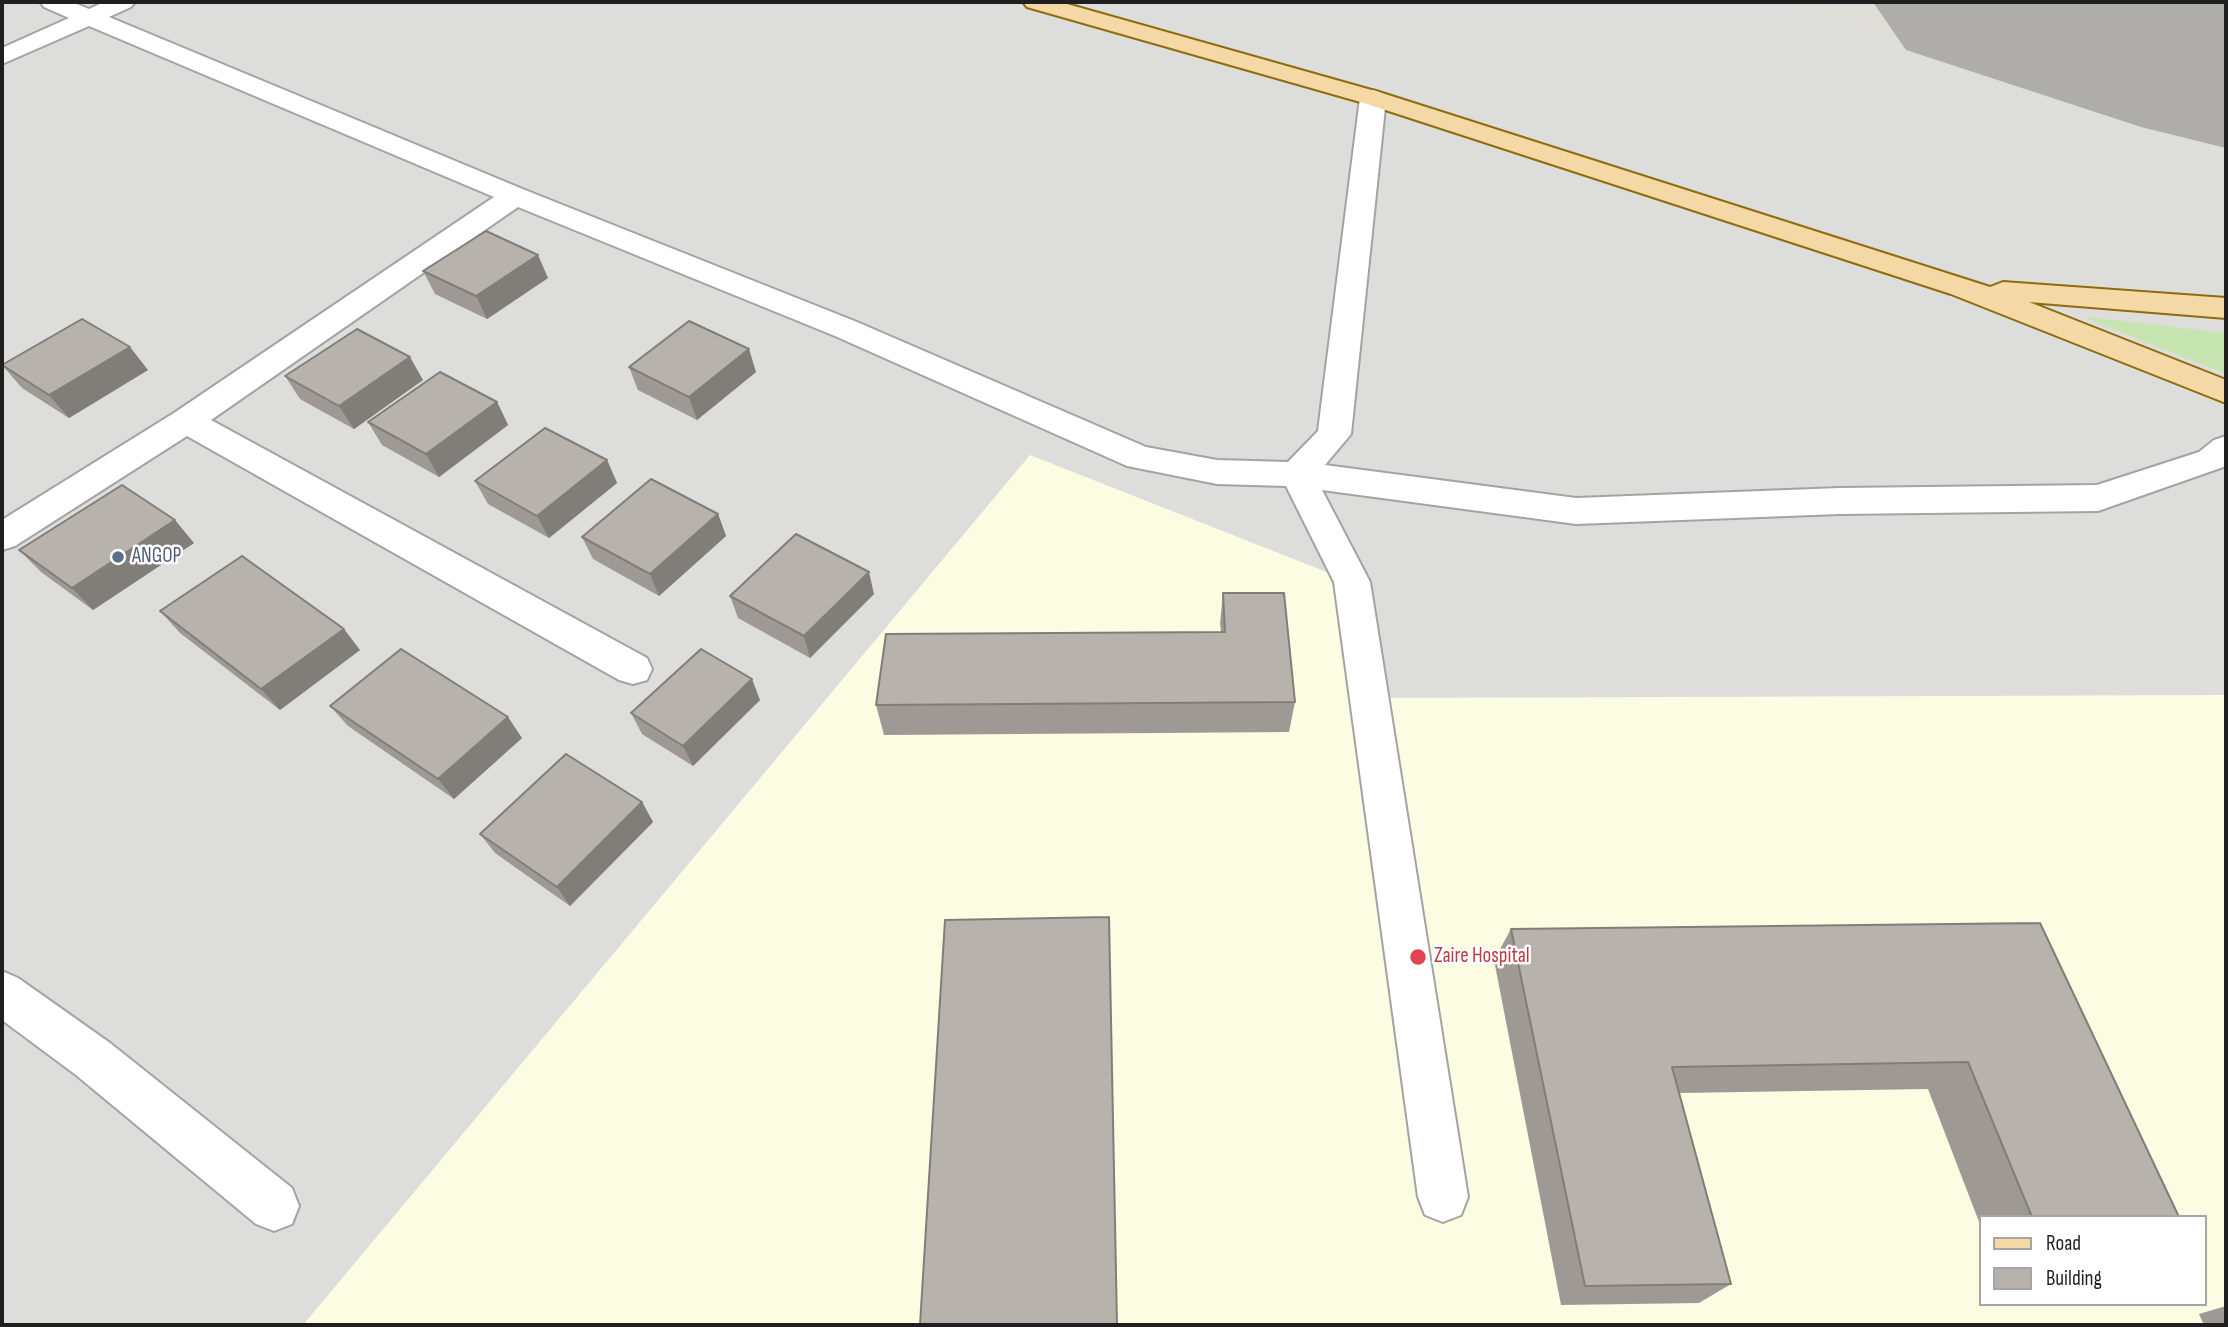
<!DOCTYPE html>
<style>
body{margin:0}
#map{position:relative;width:2228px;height:1327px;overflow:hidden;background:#efede7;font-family:"Sofia Sans Condensed",sans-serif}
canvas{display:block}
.frame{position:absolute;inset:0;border:4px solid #1f1f1f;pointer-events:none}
.legend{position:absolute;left:1979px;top:1215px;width:228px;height:91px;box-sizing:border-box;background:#fff;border:2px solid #a5a5a5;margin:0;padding:9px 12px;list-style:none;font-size:21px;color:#1f1f1f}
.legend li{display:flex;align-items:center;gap:14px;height:35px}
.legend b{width:35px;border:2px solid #a5a5a5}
</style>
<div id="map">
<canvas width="2228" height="1327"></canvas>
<div class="frame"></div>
<ul class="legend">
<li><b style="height:9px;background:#f4d8a6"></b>Road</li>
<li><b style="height:19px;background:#b8b2ac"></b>Building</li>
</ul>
</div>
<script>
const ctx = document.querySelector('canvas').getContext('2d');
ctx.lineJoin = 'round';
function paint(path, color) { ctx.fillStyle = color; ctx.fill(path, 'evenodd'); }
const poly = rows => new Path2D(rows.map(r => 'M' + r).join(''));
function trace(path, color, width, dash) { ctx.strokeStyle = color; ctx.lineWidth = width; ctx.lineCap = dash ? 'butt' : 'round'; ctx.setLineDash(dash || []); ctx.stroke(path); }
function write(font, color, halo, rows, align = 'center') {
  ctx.font = font + ' "Sofia Sans Condensed",sans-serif'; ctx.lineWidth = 5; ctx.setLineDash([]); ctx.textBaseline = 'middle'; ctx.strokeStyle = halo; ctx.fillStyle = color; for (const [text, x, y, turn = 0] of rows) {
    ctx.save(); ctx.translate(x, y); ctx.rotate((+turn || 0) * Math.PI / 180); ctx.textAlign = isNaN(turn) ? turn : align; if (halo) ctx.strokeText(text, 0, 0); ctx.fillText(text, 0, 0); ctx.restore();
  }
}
paint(poly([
 [2,2,2226,2,2226,1325,2,1325],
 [1981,1217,2205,1217,2205,1304,1981,1304]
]), '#dddddc');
paint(poly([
 [1030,455,1352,582,1369,698,2226,695,2226,1325,303,1325],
 [1981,1217,2205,1217,2205,1304,1981,1304]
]), '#fbfce2');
paint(poly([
 [1783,2,2226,2,2226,148]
]), '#deddd8');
paint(poly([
 [2089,317,2226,333,2226,374,2085,318]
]), '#c7e5b1');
paint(poly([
 [1873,2,2226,2,2226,148,2141,127,1906,50,1873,2]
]), '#aeadaa');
const minor = poly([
 [40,2,72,2,89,9,104,2,135,2,131,7,109,17,525,190,857,322,1146,447,1217,460,1288,462,1318,431,1360,98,1364,93,1373,90,1382,93,1386,98,1351,434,1325,465,1576,498,1840,488,2097,485,2199,452,2214,440,2226,436,2226,466,2098,511,1840,514,1576,524,1322,490,1370,582,1468,1197,1461,1215,1443,1222,1425,1215,1418,1197,1334,582,1286,486,1217,484,1127,466,835,336,518,207,211,420,647,658,652,669,647,680,633,684,619,680,187,436,15,546,2,550,2,520,174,413,494,197,89,26,2,64,2,48,69,18,44,7,40,2],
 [2,971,18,978,110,1043,292,1188,299,1206,292,1224,274,1231,256,1224,76,1075,2,1020,2,971]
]);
const major = poly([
 [1023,2,1060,2,1382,93,1990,287,2003,282,2226,298,2226,318,2029,302,2226,380,2226,403,1951,294,1364,103,1027,7,1023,2]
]);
trace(minor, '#a3a3a3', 4);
trace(major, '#8e6c0c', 4);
paint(minor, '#fff');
paint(major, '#f4d8a6');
paint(poly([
 [423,271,548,278,487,319,435,294],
 [2,365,148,370,69,418,22,388],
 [629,367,756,372,697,420,638,390],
 [285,376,423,380,354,429,300,399],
 [497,402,508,425,439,477,382,445,368,422],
 [607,460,617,483,549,538,488,504,475,481],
 [718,514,726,536,659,596,593,559,582,537],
 [194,543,93,610,41,572,19,550],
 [1223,593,1295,702,1289,732,884,735,876,705,1221,632,1220,624],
 [874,594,810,658,738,618,730,596],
 [160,611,360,650,280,710,180,633],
 [760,700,693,766,642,734,631,713],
 [330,706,522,738,454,799,348,726],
 [642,802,653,822,570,906,495,853,480,834],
 [2040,923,2179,1217,1981,1217,1981,1227,1928,1089,1679,1093,1731,1284,1699,1303,1561,1305,1494,960,1511,929],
 [2226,1306,2226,1325,2204,1325,2199,1314]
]), '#9e9994');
paint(poly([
 [538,255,548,278,487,319,476,296],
 [130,347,148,370,69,418,49,395],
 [749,349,756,372,697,420,689,397],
 [410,357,423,380,354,429,339,406],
 [497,402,508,425,439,477,426,454],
 [607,460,617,483,549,538,537,516],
 [718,514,726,536,659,596,650,574],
 [175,520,194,543,93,610,72,588],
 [869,572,874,594,810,658,804,636],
 [344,629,360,650,280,710,261,689],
 [752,679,760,700,693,766,683,746],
 [508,717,522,738,454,799,438,779],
 [642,802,653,822,570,906,557,887]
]), '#817d78');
const building = poly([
 [486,231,538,255,476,296,423,271,486,231],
 [82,319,130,347,49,395,2,365,82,319],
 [689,321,749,349,689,397,629,367,689,321],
 [357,329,410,357,339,406,285,376,357,329],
 [440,372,497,402,426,454,368,422,440,372],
 [545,428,607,460,537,516,475,481,545,428],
 [651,479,718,514,650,574,582,537,651,479],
 [122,485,175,520,72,588,19,550,122,485],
 [796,534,869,572,804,636,730,596,796,534],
 [242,556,344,629,261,689,160,611,242,556],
 [1223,593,1284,593,1295,702,876,705,886,634,1225,632,1223,593],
 [401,649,508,717,438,779,330,706,401,649],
 [701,649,752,679,683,746,631,713,701,649],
 [566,754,642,802,557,887,480,834,566,754],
 [1109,917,1117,1325,920,1325,945,920,1109,917],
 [2040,923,2179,1217,2032,1217,1968,1062,1672,1067,1731,1284,1585,1286,1511,929,2040,923]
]);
paint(building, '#b8b2ac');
trace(building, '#817d78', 2);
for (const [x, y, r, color] of [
 [118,557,7,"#5c6f8a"],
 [1418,957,9,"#e0444e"]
]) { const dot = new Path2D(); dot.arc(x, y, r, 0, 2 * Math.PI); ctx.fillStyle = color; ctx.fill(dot); trace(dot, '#fff', 2.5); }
write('21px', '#4e5e75', '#fff', [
 ["ANGOP",132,557]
], 'left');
write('21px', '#be3a42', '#fff', [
 ["Zaire Hospital",1434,957]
], 'left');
</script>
